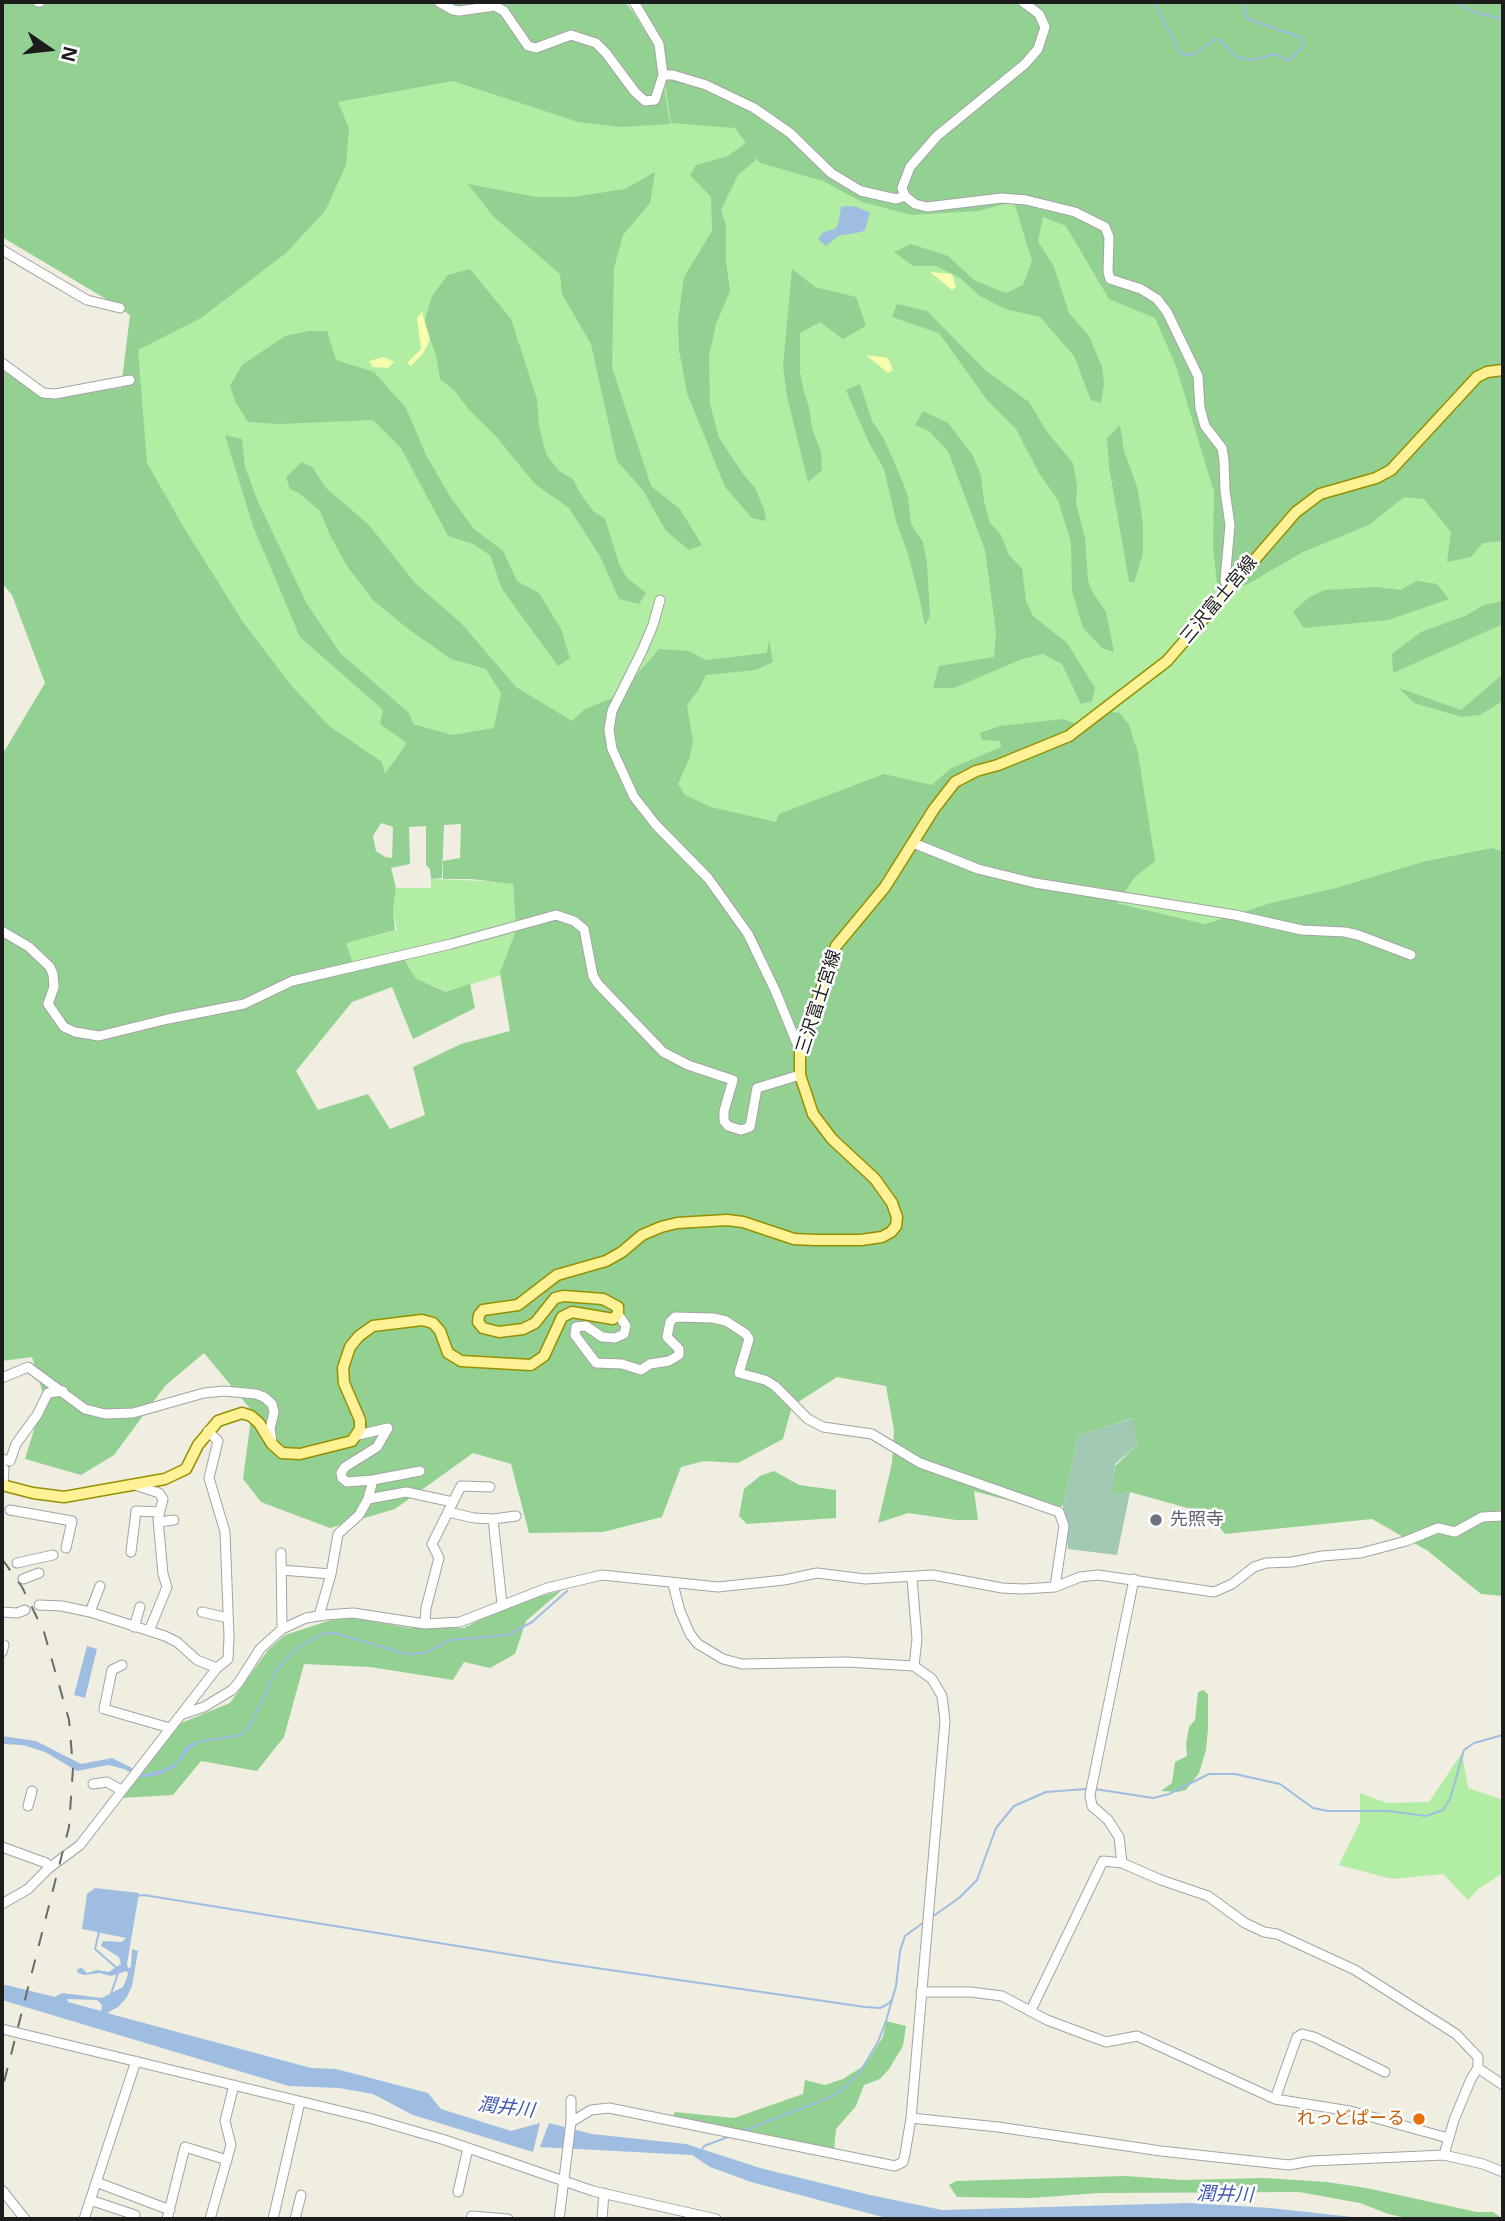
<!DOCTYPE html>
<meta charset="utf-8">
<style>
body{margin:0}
#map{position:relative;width:1505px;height:2221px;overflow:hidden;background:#efeee1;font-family:"Noto Sans",sans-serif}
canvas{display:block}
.frame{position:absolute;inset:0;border:4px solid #1c1c1c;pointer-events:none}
.north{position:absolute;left:14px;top:14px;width:70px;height:70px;-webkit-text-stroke:5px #fff;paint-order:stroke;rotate:104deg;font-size:19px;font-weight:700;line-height:28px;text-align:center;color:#1c1c1c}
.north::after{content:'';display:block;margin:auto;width:24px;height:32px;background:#1c1c1c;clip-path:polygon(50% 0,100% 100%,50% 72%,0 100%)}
</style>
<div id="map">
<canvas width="1505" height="2221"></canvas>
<div class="frame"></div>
<div class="north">N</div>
</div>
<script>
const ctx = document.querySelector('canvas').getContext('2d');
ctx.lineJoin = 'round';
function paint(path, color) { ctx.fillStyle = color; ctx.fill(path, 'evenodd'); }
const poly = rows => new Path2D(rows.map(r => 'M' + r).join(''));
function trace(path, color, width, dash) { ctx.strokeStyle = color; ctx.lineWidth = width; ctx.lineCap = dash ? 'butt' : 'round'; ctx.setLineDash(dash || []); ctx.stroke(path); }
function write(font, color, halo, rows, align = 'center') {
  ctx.font = font + ' "Noto Sans","Noto Sans JP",sans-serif'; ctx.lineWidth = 5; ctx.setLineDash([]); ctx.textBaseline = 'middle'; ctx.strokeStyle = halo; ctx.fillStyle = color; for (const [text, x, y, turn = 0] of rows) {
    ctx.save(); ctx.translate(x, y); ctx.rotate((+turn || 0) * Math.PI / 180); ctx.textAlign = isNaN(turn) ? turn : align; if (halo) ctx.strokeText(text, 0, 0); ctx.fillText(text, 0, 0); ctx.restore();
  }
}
paint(poly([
 [649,4,1503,449,1503,894,1267,904,1205,924,1117,903,649,890,467,813,351,770,153,525,133,343,334,101],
 [431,879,513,882,516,930,501,975,447,992,415,978,354,967,346,942,397,930,393,911,396,888,431,888],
 [1462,1753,1468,1788,1503,1800,1503,1873,1478,1889,1468,1900,1443,1874,1392,1879,1339,1865,1360,1822,1360,1793,1387,1803,1429,1802]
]), '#b1eda2');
paint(poly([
 [2,2,626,2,658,51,670,124,621,127,578,122,453,81,338,102,349,128,346,165,325,211,286,253,201,318,138,350,147,463,184,528,243,622,290,684,329,726,382,762,385,774,407,743,380,724,383,710,300,637,253,526,225,435,242,439,245,467,258,502,307,604,340,653,409,713,413,724,452,735,494,728,501,693,486,669,451,659,407,628,373,600,347,566,330,535,320,511,299,493,290,489,286,477,302,462,312,467,326,488,369,525,415,583,461,623,516,687,572,721,585,709,618,696,659,649,689,651,706,660,767,653,769,640,773,662,756,670,706,675,699,689,687,705,693,742,689,759,678,784,685,795,711,807,776,822,779,814,884,774,932,785,950,769,1001,747,1000,741,982,740,980,733,1000,726,1063,719,1079,725,1104,711,1120,713,1129,725,1138,753,1155,861,1135,877,1117,903,1205,924,1267,904,1336,888,1422,862,1492,848,1503,852,1503,1596,1481,1594,1428,1551,1372,1519,1225,1534,1209,1514,1130,1492,1111,1495,1115,1466,1137,1445,1132,1418,1078,1436,1063,1506,1029,1506,974,1491,978,1520,956,1520,908,1513,878,1523,892,1463,894,1430,886,1386,837,1377,792,1406,783,1439,738,1463,704,1461,681,1467,662,1517,603,1532,529,1533,511,1464,473,1453,395,1509,330,1528,261,1502,243,1479,252,1411,204,1353,165,1386,114,1455,81,1475,25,1459,44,1397,32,1357,2,1361,2,755,45,683,12,595,2,583,2,369,58,393,121,388,130,315,106,299,2,237],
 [381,823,393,827,392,858,385,857,376,851,373,836],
 [461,824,460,858,443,861,443,879,471,879,513,884,516,930,500,973,510,1031,461,1044,413,1067,425,1115,390,1129,368,1094,318,1110,296,1071,352,1002,392,987,413,1039,475,1008,470,984,446,992,415,978,404,959,354,966,346,943,395,930,393,911,396,888,391,868,410,864,409,827,426,826,426,865,430,869,431,879,442,878,444,825],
 [638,2,1503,2,1503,541,1483,543,1471,557,1447,562,1451,532,1424,499,1404,497,1369,525,1303,552,1248,584,1218,593,1213,546,1214,492,1176,366,1155,318,1109,299,1066,226,1043,217,1038,241,1054,267,1069,313,1089,336,1102,367,1104,383,1101,403,1091,400,1074,356,1040,317,1005,309,980,296,960,278,936,266,913,266,894,252,911,244,948,256,974,280,1006,293,1023,285,1032,261,1015,205,1009,203,978,211,912,215,862,202,823,181,760,163,753,154,756,160,738,175,721,210,726,225,726,261,730,291,716,324,709,356,710,404,719,438,743,474,755,488,764,509,766,521,752,518,725,487,687,393,679,350,678,320,684,277,712,231,711,197,690,175,696,165,728,156,746,143,735,128,671,123,660,49],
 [655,172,650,203,623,235,614,268,612,367,651,486,680,509,702,545,689,550,666,531,642,489,617,461,591,344,562,294,560,274,493,216,468,184,536,197,573,197,625,189],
 [470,269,511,319,537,399,539,426,546,454,559,471,573,479,580,493,593,511,605,519,619,564,627,578,646,593,639,604,619,599,600,556,569,508,535,484,495,435,470,411,454,390,440,379,436,355,424,323,432,296,448,275],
 [792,269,815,287,856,297,866,326,843,339,820,322,800,333,800,372,804,393,809,407,812,428,821,452,822,470,808,482,787,396,783,366],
 [897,304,927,311,985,370,1029,402,1047,432,1073,463,1077,486,1076,504,1085,538,1088,581,1093,593,1106,612,1114,652,1102,648,1083,628,1072,591,1071,542,1058,500,1039,473,1016,429,987,400,939,333,892,317],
 [309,331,327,331,336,360,374,372,406,408,426,455,451,498,474,529,503,551,517,581,539,593,561,629,570,658,558,666,502,589,490,555,473,544,448,536,401,448,373,420,279,424,248,422,236,403,230,386,242,365,285,336],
 [860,384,872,421,883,437,902,480,908,497,911,524,923,542,927,563,930,616,925,626,919,596,908,554,896,521,884,469,869,443,846,390],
 [923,411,948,423,972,454,981,475,984,501,990,523,1001,535,1009,555,1022,568,1026,601,1033,616,1067,643,1095,688,1092,701,1081,704,1062,664,1043,654,1022,659,954,688,933,688,939,666,994,657,996,632,985,550,948,451,929,431,915,425],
 [1120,425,1124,451,1138,490,1143,525,1143,553,1134,583,1129,581,1109,467,1107,438],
 [1417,581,1437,584,1449,599,1388,620,1304,628,1293,612,1308,598,1324,590,1376,587,1400,590],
 [1503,601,1503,624,1393,673,1392,654,1421,632,1465,616,1484,605],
 [1503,674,1503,701,1480,715,1462,717,1414,703,1399,688,1461,710],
 [774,1471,799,1485,836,1490,836,1518,747,1524,739,1516,744,1489,760,1476],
 [562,1590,526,1621,515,1654,490,1668,464,1662,453,1680,370,1667,304,1664,284,1737,257,1771,201,1761,173,1795,121,1798,181,1723,230,1703,268,1650,285,1635,343,1616,410,1628,464,1628,506,1606],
 [1203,1690,1208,1694,1208,1729,1206,1750,1199,1773,1186,1790,1177,1792,1161,1791,1172,1783,1175,1762,1187,1756,1186,1744,1189,1727,1195,1720,1198,1692],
 [886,2021,906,2026,903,2046,889,2069,880,2079,864,2085,856,2106,836,2129,834,2150,672,2118,675,2112,734,2118,803,2094,805,2080,825,2085,843,2079,865,2065,883,2037],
 [1125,2176,1182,2180,1265,2178,1327,2182,1366,2188,1477,2212,1493,2212,1503,2219,1411,2219,1388,2214,1360,2203,1299,2192,1099,2193,1031,2198,957,2197,949,2185,956,2181]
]), '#93d193');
paint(poly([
 [930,272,952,274,956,287,952,290],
 [422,312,430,339,424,352,411,366,407,363,421,349,417,318],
 [866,355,888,358,893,370,888,373],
 [384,357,394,362,388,368,373,367,369,361]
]), '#f7ffaf');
paint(poly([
 [1133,1418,1137,1445,1115,1464,1112,1494,1130,1492,1117,1555,1068,1549,1063,1506,1078,1436]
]), '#a1c9b3');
paint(poly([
 [847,206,857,207,870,213,865,230,861,232,838,236,826,246,818,239,824,232,835,229,838,225,841,207],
 [87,1646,97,1649,85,1698,74,1695],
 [2,1736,36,1741,81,1764,112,1758,144,1774,164,1769,177,1762,186,1747,193,1742,199,1742,191,1748,174,1768,158,1775,142,1778,124,1769,108,1765,77,1771,45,1752,23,1745,2,1744],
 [95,1888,139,1893,127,1964,128,1968,131,1967,132,1949,138,1951,132,1986,127,1997,118,2007,107,2013,311,2068,336,2069,428,2093,441,2109,511,2131,540,2123,533,2152,413,2115,373,2094,339,2088,289,2086,2,2000,2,1984,55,1997,62,1993,102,1998,123,1987,128,1975,127,1971,111,1976,100,1973,84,1975,78,1973,77,1969,82,1968,87,1973,97,1970,109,1972,121,1964,119,1957,101,1946,103,1941,122,1942,126,1938,82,1929,87,1894],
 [67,1999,97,2000,102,2005,101,2011,68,2002],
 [549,2123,592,2134,686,2144,760,2168,870,2195,942,2210,1188,2203,1270,2208,1371,2219,890,2219,751,2182,710,2167,692,2155,540,2147]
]), '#9ebde0');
trace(poly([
 [1154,2,1180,53,1192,56,1215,39,1221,41,1237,57,1252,60,1276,54,1288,61,1304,46,1300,37,1248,19,1244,14,1246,2],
 [1455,2,1473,12,1503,19],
 [199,1742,241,1735,251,1724,276,1671,287,1658,298,1648,322,1634,335,1633,406,1654,426,1653,450,1640,508,1635,532,1622,567,1591],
 [1095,1789,1153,1798,1169,1794,1209,1774,1235,1774,1280,1784,1313,1808,1328,1811,1388,1811,1426,1816,1443,1810,1450,1799,1464,1750,1474,1743,1503,1735],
 [137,1896,144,1895,562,1963,865,2007,880,2008,888,2004,892,1999],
 [932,1917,959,1898,977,1880,996,1828,1014,1806,1046,1792,1086,1789],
 [99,1932,95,1949,119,1970,111,1994],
 [743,2131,828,2098,839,2092,858,2075,878,2042,886,2021,896,1986,900,1951,905,1936,924,1922],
 [702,2149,704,2146,728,2137]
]), '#9ebde0', 2);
const minor = poly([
 [38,2,40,2],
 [439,2,453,10,459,11,495,6,504,11,528,46,536,48,571,35,596,43,606,53,635,92,645,101,655,100,663,75,659,44,634,2],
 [1023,2,1039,14,1045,27,1038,49,1025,64,937,136,910,167,902,188,905,196,915,204,927,207,1002,198,1026,200,1075,212,1105,227,1109,237,1108,272,1110,279,1141,289,1157,299,1167,312,1198,376,1200,408,1205,426,1222,448,1224,460,1225,491,1230,525,1225,580,1228,590],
 [663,75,673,75,706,85,754,108,790,133,831,173,861,191,896,199,905,196],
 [2,250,87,300,120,308],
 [2,363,43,393,55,394,130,380],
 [660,600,653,625,642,651,612,711,609,730,612,749,634,797,656,825,708,878,748,934,775,990,800,1051],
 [913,843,978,869,1035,883,1235,915,1302,930,1345,932,1358,935,1411,955],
 [2,931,29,947,50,967,53,974,54,987,48,1004,64,1027,75,1032,99,1036,168,1019,244,1004,292,981,451,944,556,915,574,921,584,929,593,976,598,984,663,1052,688,1065,733,1080,724,1111,724,1121,728,1126,741,1130,750,1127,757,1088,800,1075],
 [618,1314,626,1326,624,1334,615,1338,602,1337,586,1326,576,1327,575,1335,596,1363,622,1364,641,1370,650,1364,669,1361,679,1355,679,1349,667,1337,670,1322,675,1317,713,1318,726,1321,746,1334,749,1339,739,1373,765,1380,775,1386,808,1419,823,1427,872,1434,920,1463,1059,1512,1064,1526,1055,1587],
 [2,1378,28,1367,85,1409,105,1414,133,1413,204,1393,224,1391,256,1394,264,1397,272,1404,274,1412,270,1429,272,1442],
 [208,1431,218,1441,209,1478,225,1532,229,1637,228,1659,217,1668],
 [358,1435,388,1428,377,1447,345,1467,341,1473,342,1478,347,1482,373,1480,420,1471],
 [2,1459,10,1461,16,1444,37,1415,48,1393,63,1391],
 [2,1468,4,1469,3,1485],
 [135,1485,159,1493,163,1499,158,1519,163,1574,167,1587,149,1631],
 [368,1499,406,1492,453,1502],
 [10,1510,72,1521,66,1548],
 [448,1512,474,1518,493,1519,516,1516],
 [493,1519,502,1604],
 [158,1522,174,1520],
 [131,1552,136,1511,159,1512],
 [281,1553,282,1629],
 [17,1563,53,1555],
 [281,1570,331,1574],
 [912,1578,917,1639,914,1666],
 [23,1579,39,1573],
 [2,1612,17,1613,25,1610],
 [90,1612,100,1586],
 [202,1612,228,1618],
 [319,1616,331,1574,338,1534,359,1515,368,1499,373,1480],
 [425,1624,426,1608,439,1558,432,1544,461,1486,490,1487],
 [134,1627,140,1607],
 [2,1645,4,1645,2,1652],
 [122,1665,112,1670,104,1709,170,1728],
 [183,1714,204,1707,232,1690,239,1682,260,1649,282,1629,306,1618,325,1615,353,1613,425,1624,460,1622,547,1588,602,1575,718,1587,784,1580,817,1573,865,1579,933,1575,1002,1588,1023,1589,1055,1587,1080,1577,1098,1575,1214,1592,1232,1584,1254,1567,1266,1563,1292,1562,1322,1556,1361,1553,1406,1541,1438,1528,1455,1532,1482,1517,1503,1516],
 [93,1784,107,1782,121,1790],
 [28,1806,32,1791],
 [2,1847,46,1863,49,1868],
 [1122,1863,1119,1837,1108,1820,1092,1806,1090,1795,1134,1579],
 [2,1904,28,1889,49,1868,80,1845,217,1668,197,1660,177,1642,165,1636,90,1612,62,1606,39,1605],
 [921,1992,971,1992,1002,1996,1047,2020,1106,2042,1137,2036,1275,2099,1350,2111,1448,2138],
 [1031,2010,1103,1861,1122,1863,1161,1880,1208,1896,1245,1923,1264,1932,1277,1934,1355,1970,1456,2034,1478,2057,1478,2068,1503,2085],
 [2,2029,369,2118,445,2140,593,2191,716,2219],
 [1275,2099,1297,2037,1302,2034,1314,2037,1385,2072],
 [911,2118,998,2127,1161,2151,1289,2165,1311,2161,1444,2155,1483,2164,1503,2172],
 [571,2122,591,2110,609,2108,895,2166,903,2162,905,2154,911,2118,945,1721,942,1696,932,1679,914,1666,846,1662,742,1664,723,1659,698,1644,690,1634,680,1611,673,1584],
 [1444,2155,1454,2120,1471,2079,1478,2068],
 [96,2182,170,2210],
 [2,2190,25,2219],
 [458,2192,468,2148],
 [90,2200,135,2215],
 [84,2219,136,2061],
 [167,2219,185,2147,227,2160],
 [210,2219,231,2145,225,2121,234,2085],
 [273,2219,300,2102],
 [295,2219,301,2195],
 [471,2219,472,2216,508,2219],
 [559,2219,571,2122,571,2100],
 [602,2219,604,2193]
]);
const major = poly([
 [2,1485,33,1493,64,1497,165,1479,186,1469,198,1445,218,1421,242,1413,251,1416,259,1423,272,1444,282,1453,300,1454,352,1441,360,1429,360,1420,344,1383,343,1368,350,1347,359,1336,373,1326,422,1320,433,1323,440,1331,448,1353,461,1361,531,1365,544,1356,562,1317,572,1312,613,1319,618,1314,618,1307,603,1299,564,1296,555,1298,535,1323,523,1329,499,1332,483,1328,478,1322,479,1315,483,1310,518,1305,557,1275,606,1261,622,1252,642,1235,661,1227,677,1223,727,1220,743,1222,794,1239,815,1240,861,1240,882,1237,891,1232,896,1226,897,1217,892,1203,875,1179,832,1139,813,1114,800,1075,800,1051,836,946,885,887,934,809,955,782,976,771,998,765,1069,736,1167,661,1296,512,1320,494,1376,478,1391,470,1477,377,1487,372,1503,370]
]);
trace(minor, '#a3a3a3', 11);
trace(major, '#959000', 13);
trace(minor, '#fff', 9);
trace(major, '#fff196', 10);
trace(poly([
 [2,1559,22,1587,44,1632,69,1720,73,1768,69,1827,2,2090]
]), '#6a6a6a', 2, [14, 14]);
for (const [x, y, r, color] of [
 [1156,1520,7,"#6b7280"],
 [1419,2119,7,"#e8710a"]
]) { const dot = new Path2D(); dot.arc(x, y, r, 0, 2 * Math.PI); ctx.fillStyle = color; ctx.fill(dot); trace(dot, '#fff', 2.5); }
write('18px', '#1c1c1c', '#fff', [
 ["三沢富士宮線",1219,600,-50],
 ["三沢富士宮線",819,1002,-72]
]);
write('18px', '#5b616d', '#fff', [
 ["先照寺",1170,1520]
], 'left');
write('18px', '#c56008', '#fff', [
 ["れっどぱーる",1405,2119]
], 'right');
write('italic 19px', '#4259b3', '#fff', [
 ["潤井川",506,2108,7],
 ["潤井川",1225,2195,2]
]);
</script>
